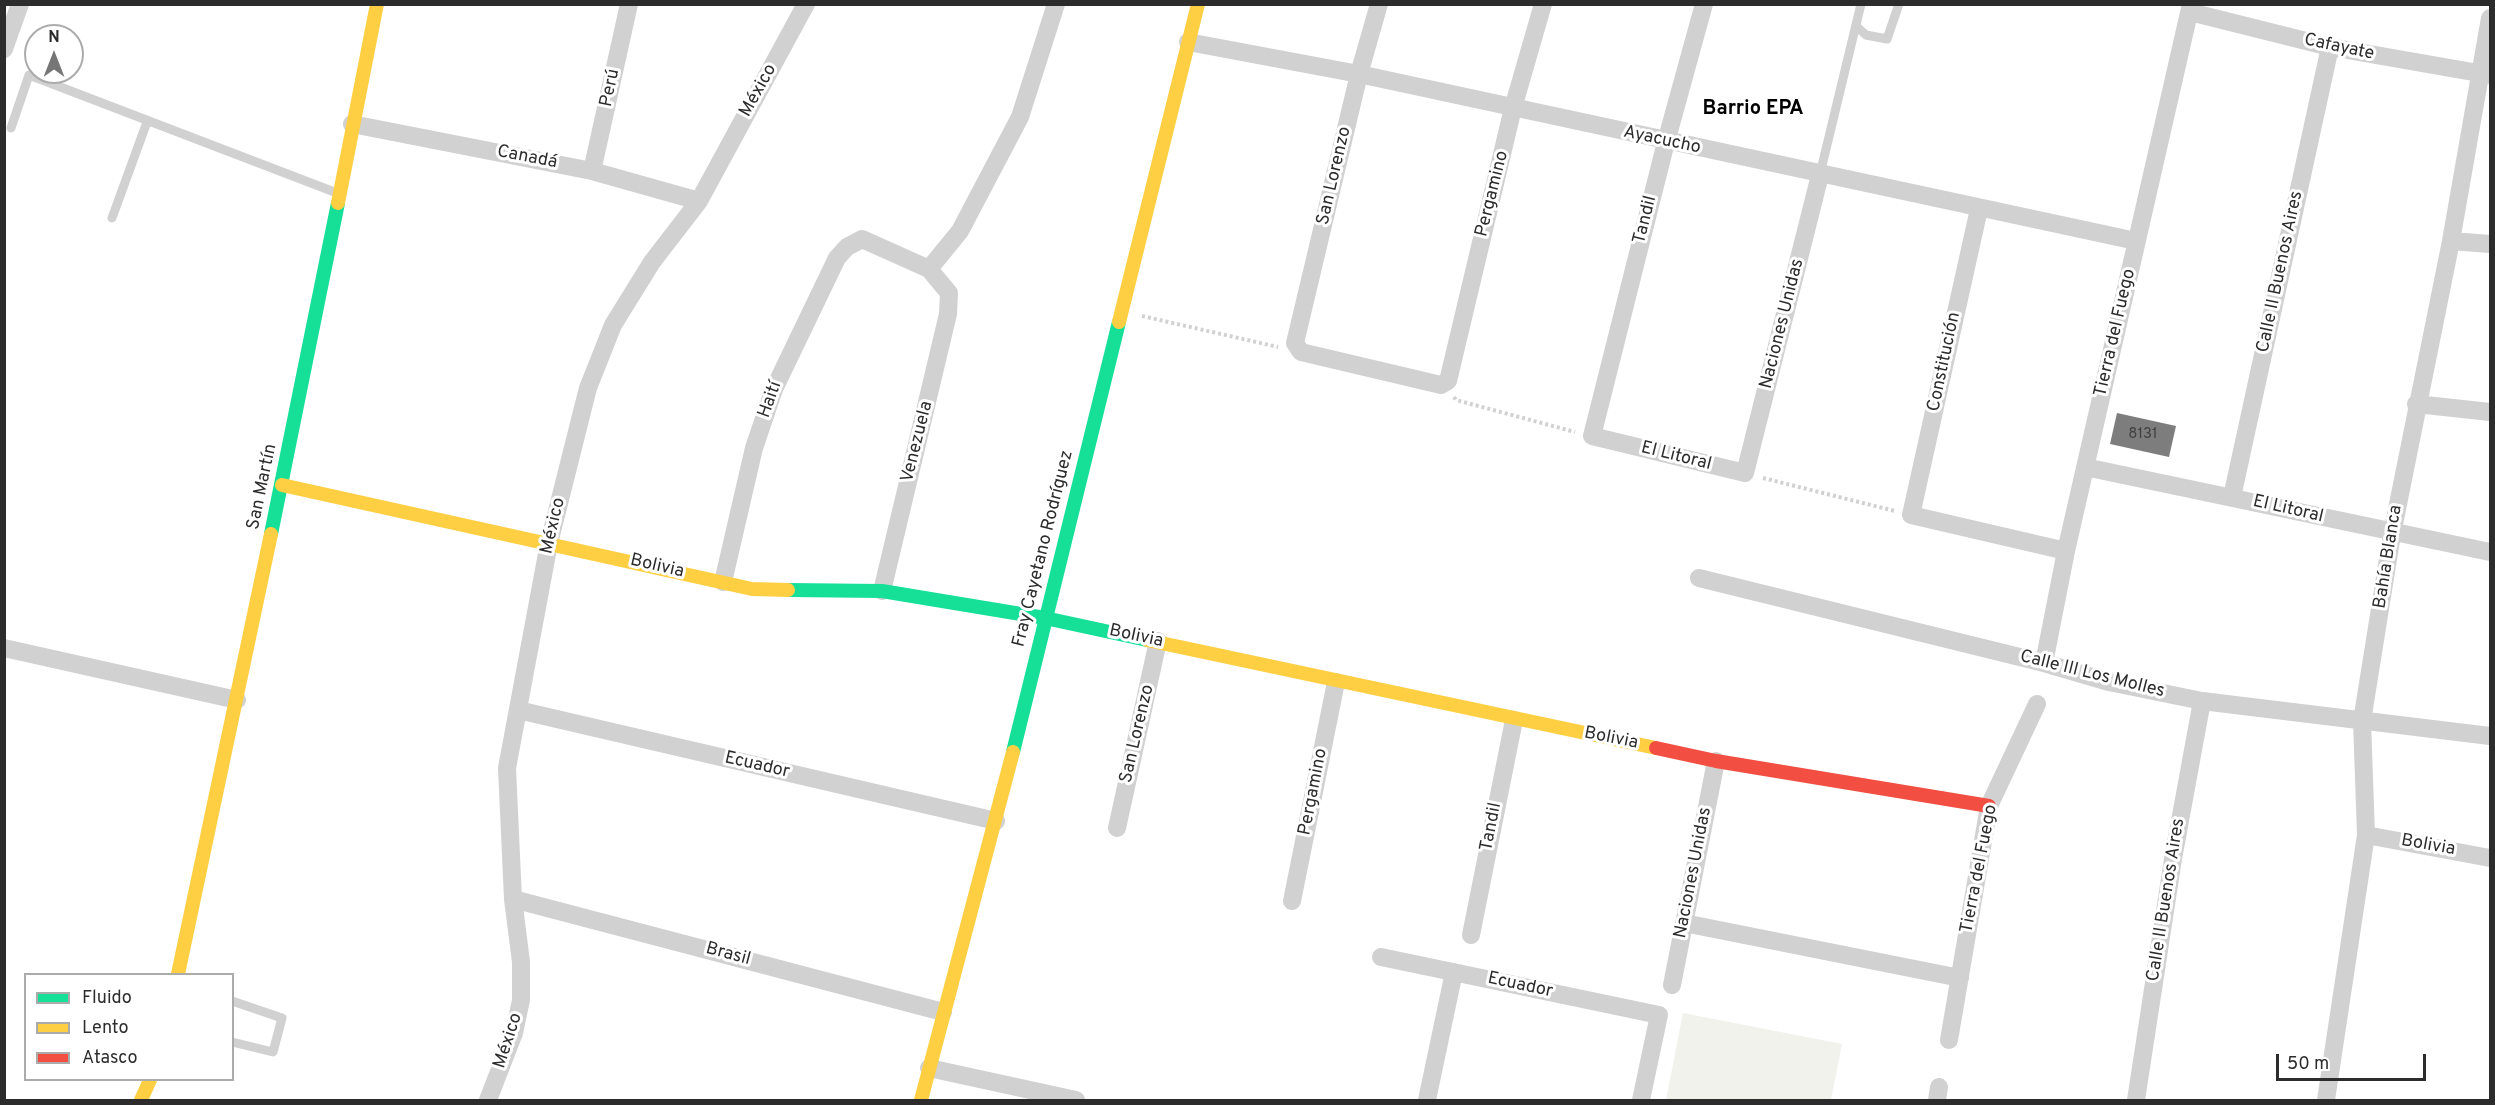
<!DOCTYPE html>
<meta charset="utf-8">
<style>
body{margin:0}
#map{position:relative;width:2495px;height:1105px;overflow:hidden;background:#fff;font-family:Overpass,sans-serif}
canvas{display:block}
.frame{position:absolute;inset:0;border:6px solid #2c2c2c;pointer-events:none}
.legend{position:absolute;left:24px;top:973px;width:210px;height:108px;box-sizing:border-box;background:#fff;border:2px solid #ababab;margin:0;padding:8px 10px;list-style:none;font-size:18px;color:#2c2c2c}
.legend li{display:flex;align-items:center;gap:12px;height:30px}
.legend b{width:30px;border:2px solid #ababab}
.north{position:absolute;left:24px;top:24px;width:60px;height:60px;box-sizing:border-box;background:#fff;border:2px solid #ababab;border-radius:50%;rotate:0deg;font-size:16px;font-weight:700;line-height:24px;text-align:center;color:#2c2c2c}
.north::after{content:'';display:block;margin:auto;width:21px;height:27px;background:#767676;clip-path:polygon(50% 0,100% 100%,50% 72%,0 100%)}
.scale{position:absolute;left:2276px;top:1054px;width:150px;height:27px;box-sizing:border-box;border:3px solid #2c2c2c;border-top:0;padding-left:8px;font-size:18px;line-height:21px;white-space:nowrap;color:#2c2c2c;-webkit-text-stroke:4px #fff;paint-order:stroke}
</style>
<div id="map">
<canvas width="2495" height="1105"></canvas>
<div class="frame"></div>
<ul class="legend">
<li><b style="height:8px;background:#16e098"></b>Fluido</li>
<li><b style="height:8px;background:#ffcf43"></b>Lento</li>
<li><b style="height:8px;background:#f24e42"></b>Atasco</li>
</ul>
<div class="north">N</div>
<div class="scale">50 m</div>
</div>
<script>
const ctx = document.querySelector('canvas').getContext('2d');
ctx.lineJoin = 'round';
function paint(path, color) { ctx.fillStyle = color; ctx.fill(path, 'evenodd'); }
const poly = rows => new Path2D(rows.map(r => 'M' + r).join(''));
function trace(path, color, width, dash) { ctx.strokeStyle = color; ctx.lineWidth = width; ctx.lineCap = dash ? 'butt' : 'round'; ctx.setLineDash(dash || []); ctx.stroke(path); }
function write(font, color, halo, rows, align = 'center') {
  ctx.font = font + ' Overpass,sans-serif'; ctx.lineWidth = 6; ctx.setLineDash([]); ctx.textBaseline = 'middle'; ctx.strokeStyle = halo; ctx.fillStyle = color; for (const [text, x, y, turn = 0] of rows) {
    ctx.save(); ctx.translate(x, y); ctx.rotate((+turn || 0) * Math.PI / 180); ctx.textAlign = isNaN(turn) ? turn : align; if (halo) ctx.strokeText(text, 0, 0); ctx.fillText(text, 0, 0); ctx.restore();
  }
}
paint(poly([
 [1683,1013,1842,1044,1831,1100,1666,1100]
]), '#f0f2eb');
paint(poly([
 [2117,413,2176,426,2169,457,2110,444]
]), '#7d7d7d');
trace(poly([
 [1142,316,1278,347],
 [1454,397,1456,400,1575,432],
 [1763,478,1895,511]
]), '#d1d1d1', 4, [3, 3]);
trace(poly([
 [1856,26,1866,35,1887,39,1899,4],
 [11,128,29,75,337,193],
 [1820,174,1861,4],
 [112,218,147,122],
 [232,1001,282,1018,273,1052,232,1042]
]), '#d1d1d1', 9);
trace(poly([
 [1379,4,1359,74,1295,343,1301,352,1441,385,1448,381,1513,108,1543,4],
 [1704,4,1666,142,1592,436,1745,473,1820,175],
 [2190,12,2330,47,2490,75],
 [1188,42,1359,74,2136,241],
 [4,49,20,4],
 [352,124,592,171,699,201],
 [592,171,629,4],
 [1979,209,1911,515,2066,551],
 [2451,241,2490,244],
 [929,269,960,231,1020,117,1056,4],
 [2416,404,2490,412],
 [2085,467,2490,552],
 [2232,497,2330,47],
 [1699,578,2044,663,2109,682,2202,701,2490,736],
 [723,582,754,448,774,389,837,258,847,247,862,239,929,269,949,293,948,314,882,591],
 [4,648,237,700],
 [2044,663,2066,551,2191,4],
 [518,710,996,821],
 [1117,828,1158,641],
 [2366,835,2490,858],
 [513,899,943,1012],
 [1292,901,1336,682],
 [1684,923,1960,978],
 [1471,935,1514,720],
 [1381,957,1659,1015,1641,1100],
 [1672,985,1716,761],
 [1949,1040,1989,806,2037,704],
 [929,1068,1076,1100],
 [488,1100,514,1033,521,1000,521,962,513,899,507,768,549,543,588,388,613,325,652,262,699,201,806,4],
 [1427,1100,1454,972],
 [1937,1100,1939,1087],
 [2136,1100,2173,859,2202,701],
 [2326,1100,2366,835,2362,721,2392,534,2451,241,2490,18]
]), '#d1d1d1', 18);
trace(poly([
 [271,534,338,203],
 [788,590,882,591,1045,618,1147,640],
 [1013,752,1119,322]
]), '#16e098', 14);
trace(poly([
 [338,203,377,4],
 [1119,322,1198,4],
 [282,485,752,589,788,590],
 [1147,640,1656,748],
 [178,974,271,534],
 [141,1100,150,1080],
 [921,1100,1013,752]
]), '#ffcf43', 14);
trace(poly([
 [1656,748,1716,761,1989,806]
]), '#f24e42', 14);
write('15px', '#404040', null, [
 ["8131",2143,435]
]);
write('18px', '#2c2c2c', '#fff', [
 ["Cafayate",2339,48,12],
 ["Perú",611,88,-78],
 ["México",759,91,-61],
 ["Ayacucho",1662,141,12],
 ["Canadá",527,158,11],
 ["San Lorenzo",1335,176,-77],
 ["Pergamino",1493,194,-76],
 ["Tandil",1646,220,-76],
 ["Calle II Buenos Aires",2281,272,-78],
 ["Naciones Unidas",1783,324,-76],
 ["Tierra del Fuego",2116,333,-77],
 ["Constitución",1945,362,-78],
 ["Haití",771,400,-70],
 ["Venezuela",918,442,-76],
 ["El Litoral",1676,457,14],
 ["San Martín",263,487,-78],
 ["El Litoral",2288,510,13],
 ["México",554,526,-77],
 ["Fray Cayetano Rodríguez",1044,549,-76],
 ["Bahía Blanca",2389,557,-81],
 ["Bolivia",657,567,13],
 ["Bolivia",1136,637,12],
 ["Calle III Los Molles",2092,675,14],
 ["San Lorenzo",1138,734,-77],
 ["Bolivia",1611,739,11],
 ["Ecuador",757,766,13],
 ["Pergamino",1314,792,-79],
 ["Tandil",1492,827,-79],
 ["Bolivia",2428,846,10],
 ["Tierra del Fuego",1980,869,-79],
 ["Naciones Unidas",1694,873,-79],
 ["Calle II Buenos Aires",2167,900,-81],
 ["Brasil",728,955,15],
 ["Ecuador",1520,986,12],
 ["México",509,1041,-72]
]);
write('bold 20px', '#000', '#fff', [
 ["Barrio EPA",1753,110]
]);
</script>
